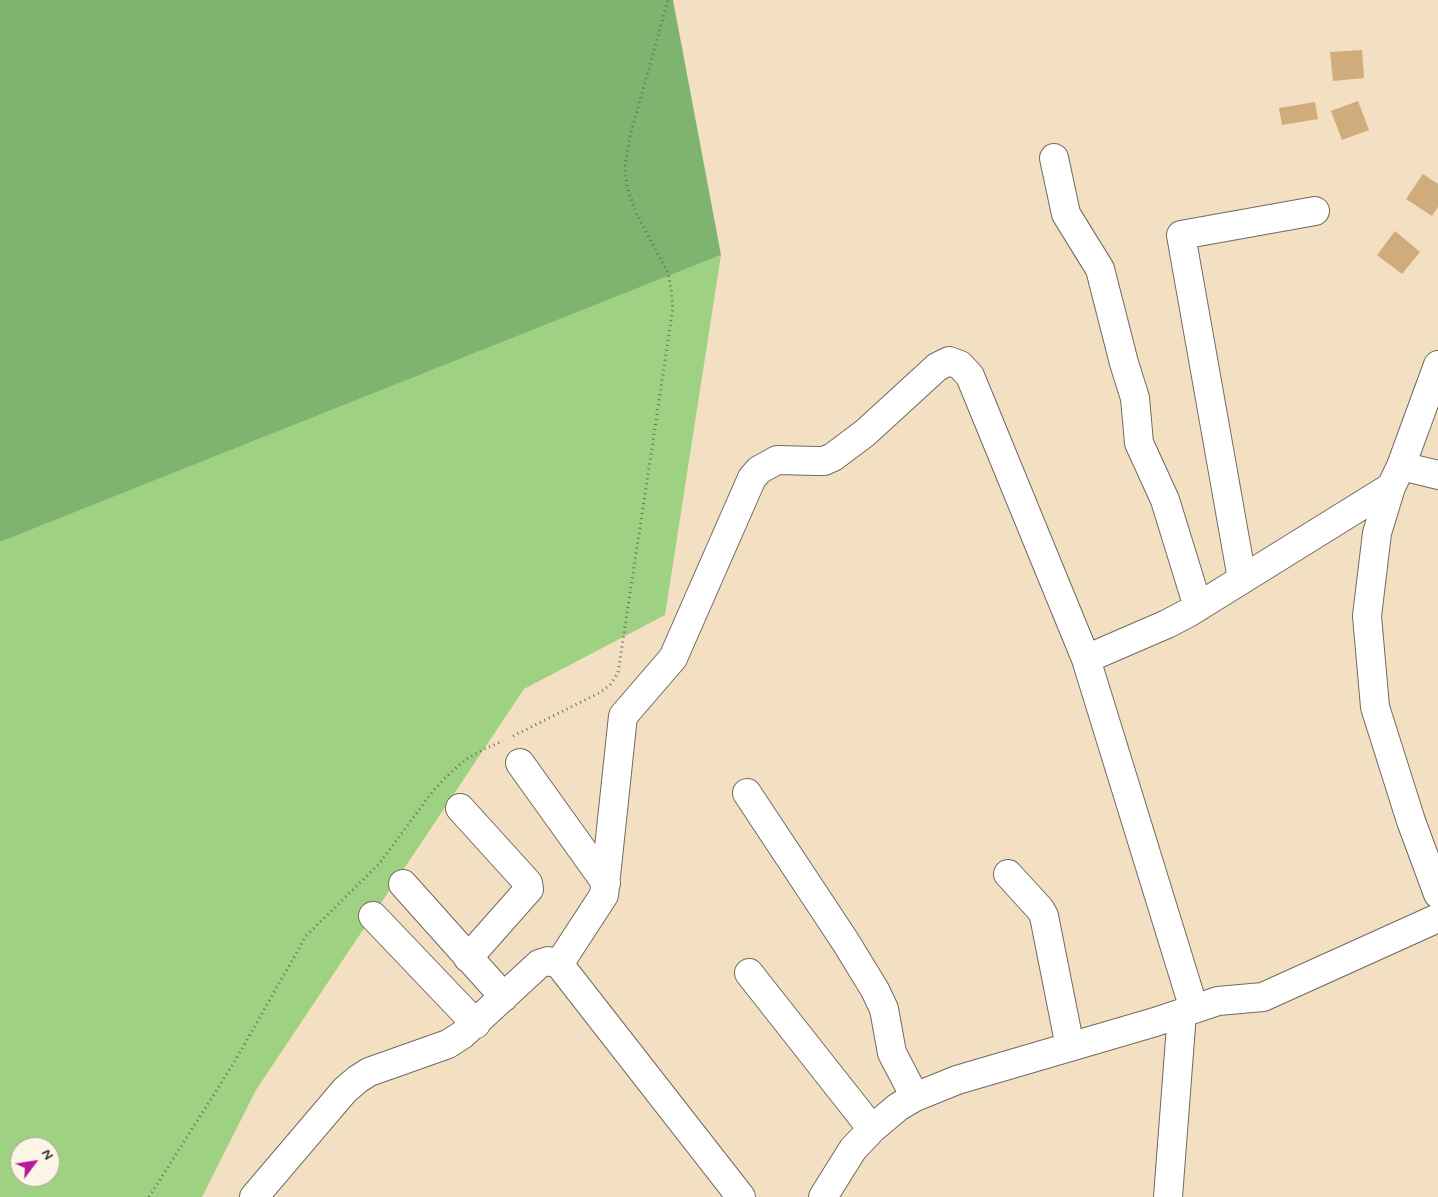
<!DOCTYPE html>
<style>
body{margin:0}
#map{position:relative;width:1438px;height:1197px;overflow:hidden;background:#f3dfc1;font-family:Mynerve,sans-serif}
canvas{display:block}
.north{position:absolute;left:10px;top:1137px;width:50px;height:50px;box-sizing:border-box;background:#fcf5e5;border:1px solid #a8a49b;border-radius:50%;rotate:59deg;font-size:14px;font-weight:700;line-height:20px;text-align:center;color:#2b2b2b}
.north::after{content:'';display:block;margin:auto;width:18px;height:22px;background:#b5179e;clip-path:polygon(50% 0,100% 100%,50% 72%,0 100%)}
</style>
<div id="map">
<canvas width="1438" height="1197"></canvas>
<div class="north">N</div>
</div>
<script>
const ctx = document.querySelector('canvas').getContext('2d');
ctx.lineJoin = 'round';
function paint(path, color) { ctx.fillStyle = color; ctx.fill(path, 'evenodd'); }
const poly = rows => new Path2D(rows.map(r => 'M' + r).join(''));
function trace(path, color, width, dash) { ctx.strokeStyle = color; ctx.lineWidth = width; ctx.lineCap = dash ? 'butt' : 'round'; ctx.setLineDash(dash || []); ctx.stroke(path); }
paint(poly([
 [721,255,665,615,524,689,256,1090,202,1197,0,1197,0,542],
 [20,1147,50,1147,50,1177,20,1177]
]), '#9ed282');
paint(poly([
 [0,0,673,0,721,255,0,542]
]), '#7eb470');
paint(poly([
 [1362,50,1364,78,1333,81,1330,52],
 [1358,101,1369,130,1342,140,1331,111],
 [1315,102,1318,119,1282,125,1279,108],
 [1423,174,1438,184,1438,207,1432,216,1406,199],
 [1395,231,1420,252,1402,274,1377,255]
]), '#d0ac7c');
const minor = poly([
 [1054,158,1066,214,1100,269,1124,363,1135,398,1139,443,1165,500,1198,607],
 [1438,365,1401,466,1391,487,1377,533,1367,616,1375,707,1411,821,1438,894],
 [1401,466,1438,475],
 [1242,579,1181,235,1315,211],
 [1086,659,1167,624,1188,613,1391,487],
 [520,763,606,883],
 [747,793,845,941,875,990,884,1009,892,1053,915,1097],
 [460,808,528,883,529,889,468,958],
 [1008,874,1040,909,1044,916,1070,1047],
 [403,884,504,997],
 [373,916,476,1024],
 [559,964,604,895,623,716,673,658,752,478,759,470,777,460,816,461,824,461,833,457,865,433,937,367,949,361,960,365,970,376,1086,659,1194,1009],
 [749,973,872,1129],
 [254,1197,345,1090,358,1079,369,1072,448,1044,462,1035,539,964,548,961,559,964,741,1197],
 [823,1197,853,1149,872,1129,898,1107,915,1097,957,1080,1155,1022,1218,1001,1263,997,1438,918],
 [1168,1197,1182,1013]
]);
trace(minor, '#716a60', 30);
trace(poly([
 [513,736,599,693,610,685,618,673,673,308,671,289,668,273,636,213,627,187,625,166,630,136,668,0],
 [149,1197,235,1061,306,936,379,864,433,791,447,776,465,760,482,750,503,741]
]), '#716a60', 3, [1, 4]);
trace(minor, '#fff', 28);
</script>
